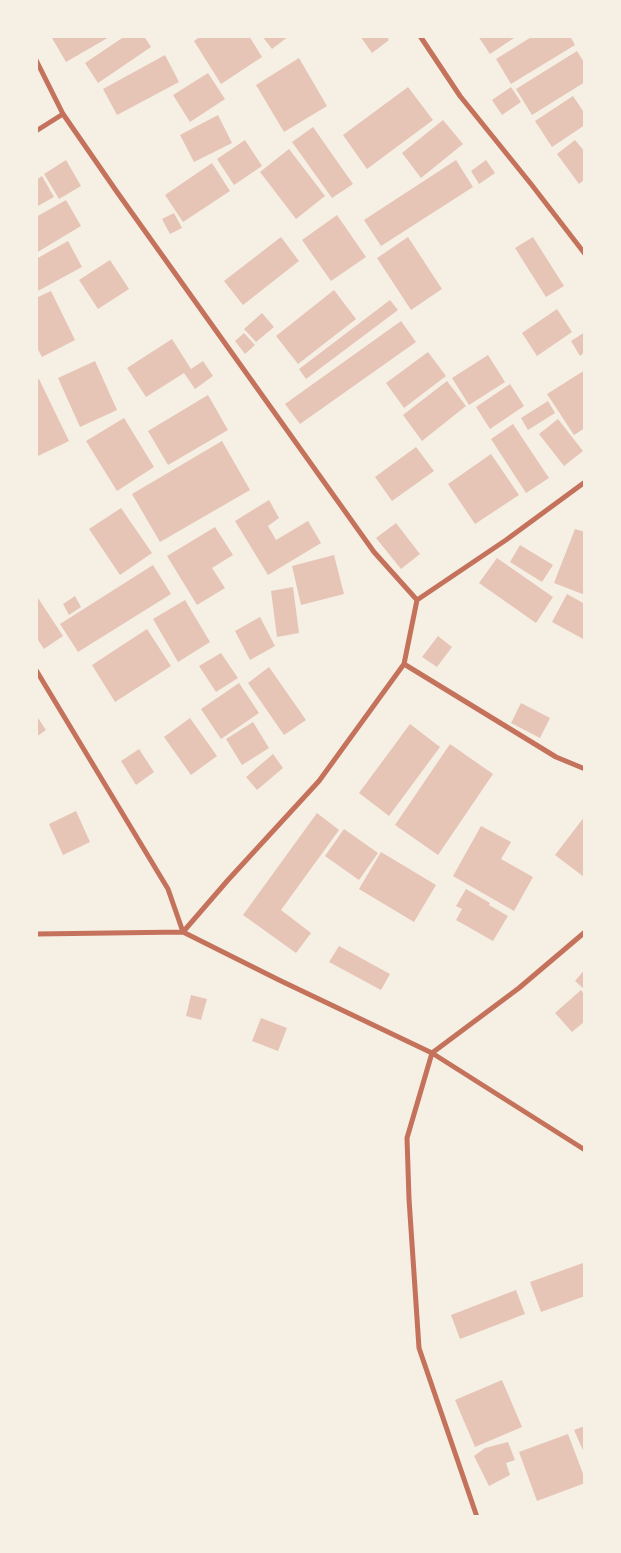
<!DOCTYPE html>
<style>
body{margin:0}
#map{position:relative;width:621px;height:1553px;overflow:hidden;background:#f6efe4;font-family:"IBM Plex Serif",serif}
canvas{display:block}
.frame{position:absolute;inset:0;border:38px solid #f6efe4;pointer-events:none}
</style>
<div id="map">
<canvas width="621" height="1553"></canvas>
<div class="frame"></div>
</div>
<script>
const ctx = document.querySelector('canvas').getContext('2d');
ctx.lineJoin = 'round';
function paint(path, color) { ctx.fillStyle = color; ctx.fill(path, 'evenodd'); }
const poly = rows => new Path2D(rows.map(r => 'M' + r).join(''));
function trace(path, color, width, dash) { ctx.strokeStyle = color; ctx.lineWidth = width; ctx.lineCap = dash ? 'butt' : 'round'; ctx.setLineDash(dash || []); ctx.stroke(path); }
paint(poly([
 [56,36,111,36,66,62,52,38],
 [125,36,144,36,151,47,98,83,85,63],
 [201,36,249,36,262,57,221,84,194,41],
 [262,36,289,36,272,49],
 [360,36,386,36,389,40,372,53],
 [478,36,517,36,490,54],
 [533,36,570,36,575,45,511,84,496,59],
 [577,51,585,64,585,82,532,115,516,89],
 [165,55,179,82,117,115,103,89],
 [299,58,327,106,284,132,256,85],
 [208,73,225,99,190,122,173,95],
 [408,87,433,120,367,169,343,135],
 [511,87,521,102,502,115,492,100],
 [573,96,585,114,585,125,552,147,535,121],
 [218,115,232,143,194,162,180,135],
 [443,120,463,144,421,178,402,153],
 [313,127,353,184,332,198,292,142],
 [245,140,262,166,234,185,217,159],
 [575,140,585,152,585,179,579,184,557,154],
 [289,149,325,196,296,219,260,172],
 [66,160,81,186,59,199,44,174],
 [456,160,473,187,381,246,364,220],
 [486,160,495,173,479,184,471,171],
 [212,163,230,191,183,222,165,195],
 [42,176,54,197,36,207,36,180],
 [66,200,81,226,36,253,36,217],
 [174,213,182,228,170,234,162,219],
 [337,215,366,257,331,281,302,240],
 [281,237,299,261,243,305,224,281],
 [408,237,442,289,411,310,377,258],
 [533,237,564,286,546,297,515,248],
 [68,241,82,267,36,292,36,259],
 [110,260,129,289,98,309,79,280],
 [334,290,356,319,298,364,276,336],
 [51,291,75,340,42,357,36,346,36,298],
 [390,300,398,310,306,379,299,369],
 [557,309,572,332,537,356,522,333],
 [262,313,274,327,256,342,244,329],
 [401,321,416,342,300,424,285,404],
 [585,332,585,352,580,356,571,341],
 [244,333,255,345,245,354,235,341],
 [172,339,191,369,203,361,213,376,195,389,184,373,146,397,127,368],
 [428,352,446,376,404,408,386,383],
 [488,355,505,382,469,405,452,378],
 [95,361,117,410,80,427,58,378],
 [585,370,585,428,574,435,547,394],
 [39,379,69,441,36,457,36,380],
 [447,381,466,406,422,441,403,415],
 [510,384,524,406,490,429,476,407],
 [208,395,228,430,168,465,148,431],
 [548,401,555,413,528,430,521,418],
 [124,418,154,467,117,491,86,441],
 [558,419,583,451,564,466,539,434],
 [513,424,549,478,526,493,491,439],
 [222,441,250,490,160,542,132,494],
 [416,447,434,471,392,501,375,477],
 [491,454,519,495,475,524,448,484],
 [269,500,279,518,268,526,276,540,308,521,321,543,268,575,235,521],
 [121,508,152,553,120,575,89,529],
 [396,523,420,554,401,569,376,538],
 [215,527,233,555,212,568,225,588,197,605,167,556],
 [575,529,585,532,585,595,554,583],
 [520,545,553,565,542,582,510,562],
 [334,555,344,594,301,605,292,566],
 [497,558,553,597,536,623,479,583],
 [153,565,171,594,78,652,60,624],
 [293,587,299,633,277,637,271,591],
 [567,594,585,604,585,640,552,622],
 [36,595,63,636,44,649,36,637],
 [75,596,81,607,69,615,63,604],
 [185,600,210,642,178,662,153,619],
 [260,617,275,646,250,660,235,631],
 [147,629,171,666,115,702,92,665],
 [438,636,452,647,437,667,422,657],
 [221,653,238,678,216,692,199,666],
 [269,667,306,720,284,735,248,683],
 [239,683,259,713,221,739,201,709],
 [521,703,550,718,540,738,511,723],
 [36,715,46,730,36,737],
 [190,718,217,756,191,775,164,737],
 [253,722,269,748,242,765,226,739],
 [410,724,440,747,389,816,359,793],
 [450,744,493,774,438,855,395,825],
 [139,749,154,772,136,785,121,761],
 [273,754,283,768,257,790,246,777],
 [76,811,90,842,63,855,49,824],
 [317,813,339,830,281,910,311,933,296,953,243,915],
 [585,816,585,875,584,877,555,855],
 [481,826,511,842,501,859,533,877,514,911,453,876],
 [344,829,378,853,359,880,325,856],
 [381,852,436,885,414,922,359,889],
 [466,889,490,903,489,905,508,916,493,941,456,920,462,909,456,906],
 [339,946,390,974,381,990,329,962],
 [585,969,585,990,575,981],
 [581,990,585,995,585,1021,572,1032,555,1013],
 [191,995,207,999,201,1020,186,1016],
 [261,1018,287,1028,278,1051,252,1041],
 [583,1263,585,1269,585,1296,541,1312,530,1282],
 [516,1290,525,1314,460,1339,451,1315],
 [502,1380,522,1427,475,1447,455,1400],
 [585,1426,585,1455,574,1430],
 [568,1434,585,1479,585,1483,537,1501,519,1452],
 [508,1442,515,1460,506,1463,510,1475,489,1486,474,1456,485,1448]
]), '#e6c5b7');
trace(poly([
 [420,36,460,96,531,184,585,254],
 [36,60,63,114,117,192,374,552,417,600],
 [36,131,63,114],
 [404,664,556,757,585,769],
 [36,670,168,889,183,932,228,880,319,781,404,664,417,600,506,540,585,482],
 [36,934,183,932,279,980,432,1053,585,1150],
 [477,1517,419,1348,409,1199,407,1138,432,1053,519,988,585,932]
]), '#c5725c', 5);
</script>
